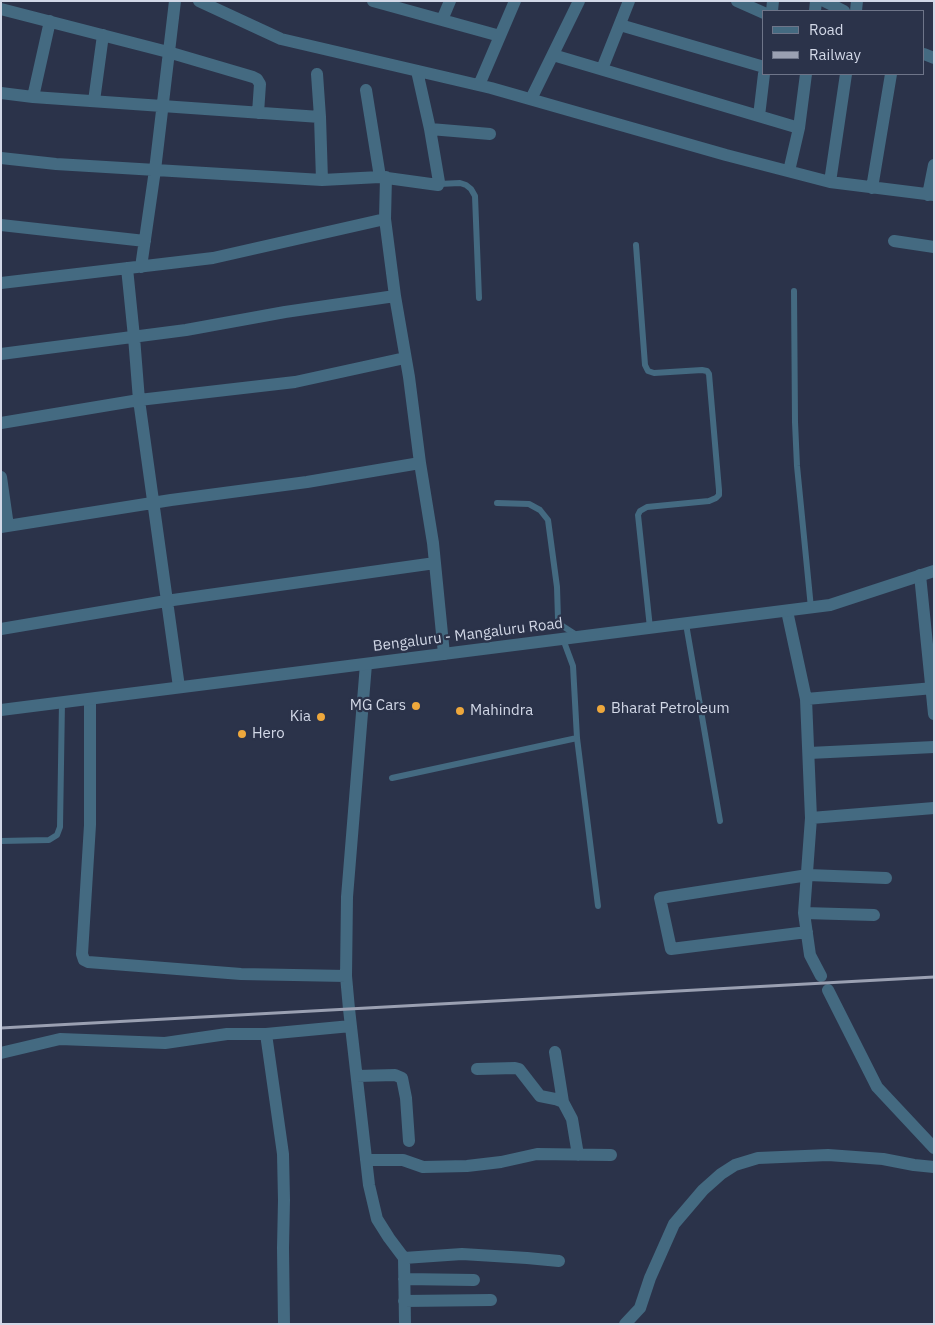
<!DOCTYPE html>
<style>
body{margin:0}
#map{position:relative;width:935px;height:1325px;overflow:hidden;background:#2b334a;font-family:"IBM Plex Sans",sans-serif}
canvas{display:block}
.frame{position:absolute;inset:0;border:2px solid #d2d8e7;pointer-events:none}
.legend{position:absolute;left:762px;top:10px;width:162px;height:65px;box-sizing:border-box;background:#2b334a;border:1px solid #6e7589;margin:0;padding:6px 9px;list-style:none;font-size:15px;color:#d2d8e7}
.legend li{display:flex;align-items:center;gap:10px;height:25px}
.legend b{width:25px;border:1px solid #6e7589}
</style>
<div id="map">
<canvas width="935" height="1325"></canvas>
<div class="frame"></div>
<ul class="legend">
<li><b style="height:6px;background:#446a81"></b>Road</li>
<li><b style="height:6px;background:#9aa0b2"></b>Railway</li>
</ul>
</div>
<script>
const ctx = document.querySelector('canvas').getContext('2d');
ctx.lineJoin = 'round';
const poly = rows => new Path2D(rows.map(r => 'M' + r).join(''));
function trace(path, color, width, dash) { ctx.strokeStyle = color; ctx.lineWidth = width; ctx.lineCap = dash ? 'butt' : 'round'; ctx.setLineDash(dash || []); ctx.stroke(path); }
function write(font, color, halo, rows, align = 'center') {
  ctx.font = font + ' "IBM Plex Sans",sans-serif'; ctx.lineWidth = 4.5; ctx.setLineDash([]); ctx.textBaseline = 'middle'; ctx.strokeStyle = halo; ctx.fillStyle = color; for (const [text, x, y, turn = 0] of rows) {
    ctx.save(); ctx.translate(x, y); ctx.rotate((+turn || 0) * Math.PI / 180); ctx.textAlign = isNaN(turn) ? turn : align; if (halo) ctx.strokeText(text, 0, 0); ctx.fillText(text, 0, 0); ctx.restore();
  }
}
trace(poly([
 [439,184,460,183,466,185,471,189,475,196,479,298],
 [636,245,645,365,648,371,654,373,702,370,707,371,709,374,719,490,719,495,716,498,709,501,647,507,640,511,638,515,650,628],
 [794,291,795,422,797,466,811,608],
 [497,503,529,504,540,510,548,520,557,587,558,619,561,625,578,636],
 [686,624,720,821],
 [563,639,573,666,577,738,598,906],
 [392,778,577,738],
 [1,841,49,840,57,835,60,827,62,702]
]), '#446a81', 6);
trace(poly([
 [199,1,281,39,491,88,726,155,830,182,934,195],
 [373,1,500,36],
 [737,1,764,13],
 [824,1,844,11],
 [1,9,168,52,253,77,257,79,260,84,258,113],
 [772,11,773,1],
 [815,11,816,1],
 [856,11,857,1],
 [442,20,450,1],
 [620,25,764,67],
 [924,54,934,58],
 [553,55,799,128],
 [602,69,629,1],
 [317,74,320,117,322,180],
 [479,85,515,1],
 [366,90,380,177,438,185,439,182,430,129,417,71],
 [1,93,33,97,320,117],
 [33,97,50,21],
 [531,99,579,1],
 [94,101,103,35],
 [759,116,764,74],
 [430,129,490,134],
 [1,158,56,164,322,180,380,177],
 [789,171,799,128,806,74],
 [830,182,846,74],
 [872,188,891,74],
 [928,195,934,165],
 [385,219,386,177],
 [1,225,145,241],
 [894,241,934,247],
 [141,267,155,170,175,1],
 [127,268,134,337,139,400,179,687],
 [1,283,213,258,385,219,395,296,409,377,420,463,433,543,444,654],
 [1,354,186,330,285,312,395,296],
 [1,423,139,400,295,382,405,358],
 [1,477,8,526],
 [1,527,171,500,307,482,420,463],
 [920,575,934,714],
 [787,611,806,699,811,818,804,913,810,955,821,976],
 [1,629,166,601,435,563],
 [366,664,347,897,346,976,349,1009,369,1185,377,1219,389,1238,404,1258,405,1324],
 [90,699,90,825,82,954,84,960,88,962,241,974,346,976],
 [806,699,934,688],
 [809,753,934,747],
 [811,818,934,808],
 [804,913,874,915],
 [807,932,671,949,660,898,808,875,886,878],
 [828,990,877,1087,934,1148],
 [266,1034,283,1154,284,1200,283,1248,284,1324],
 [555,1052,563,1102,572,1119,578,1155],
 [1,1053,60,1039,165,1043,227,1034,266,1034,351,1026],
 [477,1069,515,1068,519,1069,540,1096,555,1099,563,1102],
 [357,1076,395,1075,402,1078,406,1098,409,1141],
 [366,1160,403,1160,423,1167,467,1166,501,1162,537,1154,611,1155],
 [404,1258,462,1254,527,1258,559,1261],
 [404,1279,474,1280],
 [404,1301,491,1300],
 [625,1324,640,1308,650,1278,674,1224,703,1190,721,1174,735,1165,758,1158,828,1155,883,1159,914,1165,934,1167]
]), '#446a81', 12);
trace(poly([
 [1,710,830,605,934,571]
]), '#446a81', 12);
trace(poly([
 [1,1028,934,977]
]), '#9aa0b2', 3);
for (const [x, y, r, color] of [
 [416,706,5,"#eea83c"],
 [601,709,5,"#eea83c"],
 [460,711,5,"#eea83c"],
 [321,717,5,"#eea83c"],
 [242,734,5,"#eea83c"]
]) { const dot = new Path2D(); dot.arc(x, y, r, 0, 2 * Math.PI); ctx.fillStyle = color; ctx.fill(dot); trace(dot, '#2b334a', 2); }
write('15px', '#d2d8e7', '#2b334a', [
 ["Bengaluru - Mangaluru Road",468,635,-7]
]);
write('15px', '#d2d8e7', '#2b334a', [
 ["MG Cars",406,706,"right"],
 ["Bharat Petroleum",611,709],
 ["Mahindra",470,711],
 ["Kia",311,717,"right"],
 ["Hero",252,734]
], 'left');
</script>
